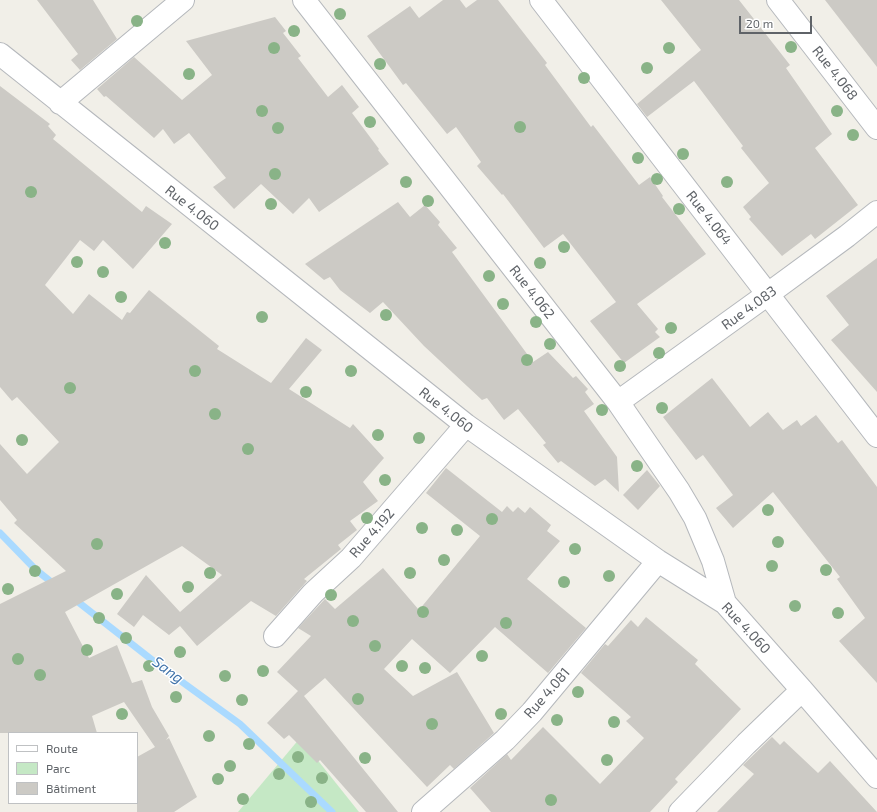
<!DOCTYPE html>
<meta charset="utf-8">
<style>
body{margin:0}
#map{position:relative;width:877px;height:812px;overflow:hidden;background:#f1efe8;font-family:"Exo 2",sans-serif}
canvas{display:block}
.legend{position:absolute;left:8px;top:732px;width:130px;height:72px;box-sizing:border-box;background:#fff;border:1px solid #bfc1c3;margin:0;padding:5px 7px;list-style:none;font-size:12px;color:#5f6368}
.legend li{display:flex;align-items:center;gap:8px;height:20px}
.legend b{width:20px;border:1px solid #bfc1c3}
.scale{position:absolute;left:739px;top:16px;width:73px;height:18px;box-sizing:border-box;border:2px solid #5f6368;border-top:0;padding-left:5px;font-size:12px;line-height:14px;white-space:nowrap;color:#5f6368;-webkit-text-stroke:3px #fff;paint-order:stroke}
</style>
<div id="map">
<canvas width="877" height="812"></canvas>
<ul class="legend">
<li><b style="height:5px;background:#fff"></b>Route</li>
<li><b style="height:11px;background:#c5e8c5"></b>Parc</li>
<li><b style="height:11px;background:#cccac5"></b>Bâtiment</li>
</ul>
<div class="scale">20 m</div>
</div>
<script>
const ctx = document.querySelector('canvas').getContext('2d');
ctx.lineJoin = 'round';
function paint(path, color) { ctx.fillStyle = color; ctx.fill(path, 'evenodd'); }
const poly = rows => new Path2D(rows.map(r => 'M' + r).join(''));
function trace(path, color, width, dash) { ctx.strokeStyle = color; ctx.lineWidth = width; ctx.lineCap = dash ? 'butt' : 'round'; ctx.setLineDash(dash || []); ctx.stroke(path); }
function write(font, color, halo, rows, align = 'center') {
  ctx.font = font + ' "Exo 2",sans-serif'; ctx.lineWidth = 3; ctx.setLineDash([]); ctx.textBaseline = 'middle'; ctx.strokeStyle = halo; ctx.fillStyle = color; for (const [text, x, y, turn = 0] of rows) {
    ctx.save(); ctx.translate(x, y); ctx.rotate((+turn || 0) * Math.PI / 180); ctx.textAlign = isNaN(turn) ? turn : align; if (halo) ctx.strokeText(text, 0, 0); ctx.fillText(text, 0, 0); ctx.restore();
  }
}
paint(poly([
 [300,738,359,812,238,812]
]), '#c5e8c5');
trace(poly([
 [0,533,35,569,55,585],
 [73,598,156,663,240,724,332,812]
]), '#aadaff', 7);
paint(poly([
 [37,0,93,0,117,39,80,70,71,60,78,54],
 [443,0,460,0,466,8,477,0,498,0,547,63,545,65,591,127,593,125,639,185,650,177,663,196,662,197,706,254,637,304,658,329,655,332,660,337,624,363,590,321,616,302,563,234,544,248,503,194,502,195,477,166,481,162,456,127,447,134,406,83,403,85,367,36,410,6,419,18],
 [661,0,739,0,790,65,786,68,832,134,815,148,858,205,815,239,811,234,782,256,749,219,751,217,743,207,769,183,741,148,743,146,694,81,647,117,637,104,701,50],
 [825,0,877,0,877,67],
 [275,17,286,31,283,33,301,56,298,58,328,97,342,85,359,107,352,113,379,149,378,150,389,164,319,212,309,198,293,214,261,184,234,209,213,187,226,178,189,133,174,144,163,129,154,138,106,96,104,97,97,89,134,57,182,100,212,75,186,41],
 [0,86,50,124,48,126,56,135,53,139,142,212,146,206,172,224,133,269,103,240,94,251,80,240,45,285,73,314,89,294,122,320,127,312,130,313,149,290,219,346,217,349,271,383,306,338,322,350,289,389,350,428,353,424,384,458,363,482,378,501,350,521,357,530,338,545,341,549,304,579,307,581,276,616,251,601,197,646,180,626,169,635,143,615,134,627,117,614,146,575,180,612,222,575,182,546,65,612,89,658,117,645,132,683,142,680,152,707,169,736,166,740,169,738,197,797,174,812,137,812,137,757,155,747,124,702,92,716,97,733,0,733,0,604,66,571,14,523,17,520,0,500,0,444,27,474,59,442,17,397,12,401,0,387],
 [398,202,410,217,425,205,440,222,438,225,457,248,452,252,533,362,548,352,573,378,576,376,588,389,585,392,594,404,584,411,617,457,619,492,605,479,595,486,561,461,558,463,543,445,546,443,518,409,504,420,487,398,482,400,424,346,383,302,370,313,340,290,330,277,324,280,305,264],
 [877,258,877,392,831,340,849,325,826,296],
 [712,378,750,427,768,412,783,430,797,420,801,426,816,415,838,443,842,440,877,487,877,683,839,641,865,618,837,579,840,577,773,492,733,528,716,508,733,495,703,455,696,460,663,417],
 [446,468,502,512,507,506,513,512,518,507,525,513,530,507,551,525,547,531,560,541,527,579,586,628,548,673,495,627,450,673,412,639,384,669,413,696,457,672,494,733,454,769,450,765,427,787,325,678,304,696,398,812,366,812,320,760,317,763,289,735,284,739,267,723,298,691,277,672,311,636,298,628,325,599,335,609,383,568,419,610,480,536,426,493],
 [647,470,660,486,638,510,623,495],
 [646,617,698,660,695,664,741,709,675,779,678,782,650,812,491,812,470,788,507,754,511,760,543,727,600,784,644,738,626,721,631,717,581,673,605,644,608,646,631,620,638,627],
 [772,737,780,745,784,741,818,773,830,761,877,812,717,812,754,774,743,765]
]), '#cccac5');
const minor = poly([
 [304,0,618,402,679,491,695,518,713,561,725,603],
 [541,0,877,436],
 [778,0,877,128],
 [0,54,466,425,658,561,725,603,802,690,877,777],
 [60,103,183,0],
 [618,402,768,294,847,236,877,212],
 [275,636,313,593,351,558,466,425],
 [423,812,505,740,532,712,658,561],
 [680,812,746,744,802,690]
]);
trace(minor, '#b5b8bc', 24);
trace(minor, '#fff', 22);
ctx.fillStyle = '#89b387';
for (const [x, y] of [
 [340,14],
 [137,21],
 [294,31],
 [791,47],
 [274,48],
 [669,48],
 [380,64],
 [647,68],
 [189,74],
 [584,78],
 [262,111],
 [837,111],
 [370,122],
 [520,127],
 [278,128],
 [853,135],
 [683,154],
 [638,158],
 [275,174],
 [657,179],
 [406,182],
 [727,182],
 [31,192],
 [428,201],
 [271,204],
 [679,209],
 [165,243],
 [564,247],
 [77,262],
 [540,263],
 [103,272],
 [489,276],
 [121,297],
 [503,304],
 [386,315],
 [262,317],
 [536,322],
 [671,328],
 [550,344],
 [659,353],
 [527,360],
 [620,366],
 [195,371],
 [351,371],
 [70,388],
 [306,392],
 [662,408],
 [602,410],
 [215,414],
 [378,435],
 [419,438],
 [22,440],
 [248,449],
 [637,466],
 [385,480],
 [768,510],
 [367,518],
 [492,519],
 [422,528],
 [457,530],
 [778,542],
 [97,544],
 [575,549],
 [444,560],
 [772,566],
 [826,570],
 [35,571],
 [210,573],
 [410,573],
 [609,576],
 [564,582],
 [188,587],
 [8,589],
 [117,594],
 [331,595],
 [795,606],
 [423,612],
 [838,613],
 [99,618],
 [353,621],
 [506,623],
 [126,638],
 [375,646],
 [87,650],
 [180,652],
 [482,656],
 [18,659],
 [149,666],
 [402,666],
 [425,668],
 [263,671],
 [40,675],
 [225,676],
 [578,692],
 [176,697],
 [358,699],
 [242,700],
 [122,714],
 [501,714],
 [557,720],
 [614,722],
 [432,724],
 [209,736],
 [249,744],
 [298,757],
 [365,758],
 [607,760],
 [230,766],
 [279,774],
 [322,778],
 [218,779],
 [243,799],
 [551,800],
 [311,802]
]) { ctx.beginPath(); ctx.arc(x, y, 6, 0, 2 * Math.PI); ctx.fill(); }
write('14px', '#5f6368', '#fff', [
 ["Rue 4.068",835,73,52],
 ["Rue 4.060",192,208,38],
 ["Rue 4.064",709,218,52],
 ["Rue 4.062",532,292,52],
 ["Rue 4.083",749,308,-36],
 ["Rue 4.060",446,410,38],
 ["Rue 4.192",372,533,-49],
 ["Rue 4.060",746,628,47],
 ["Rue 4.081",547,693,-49]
]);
write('italic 15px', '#4174aa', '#fff', [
 ["Sang",168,670,37]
]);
</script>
